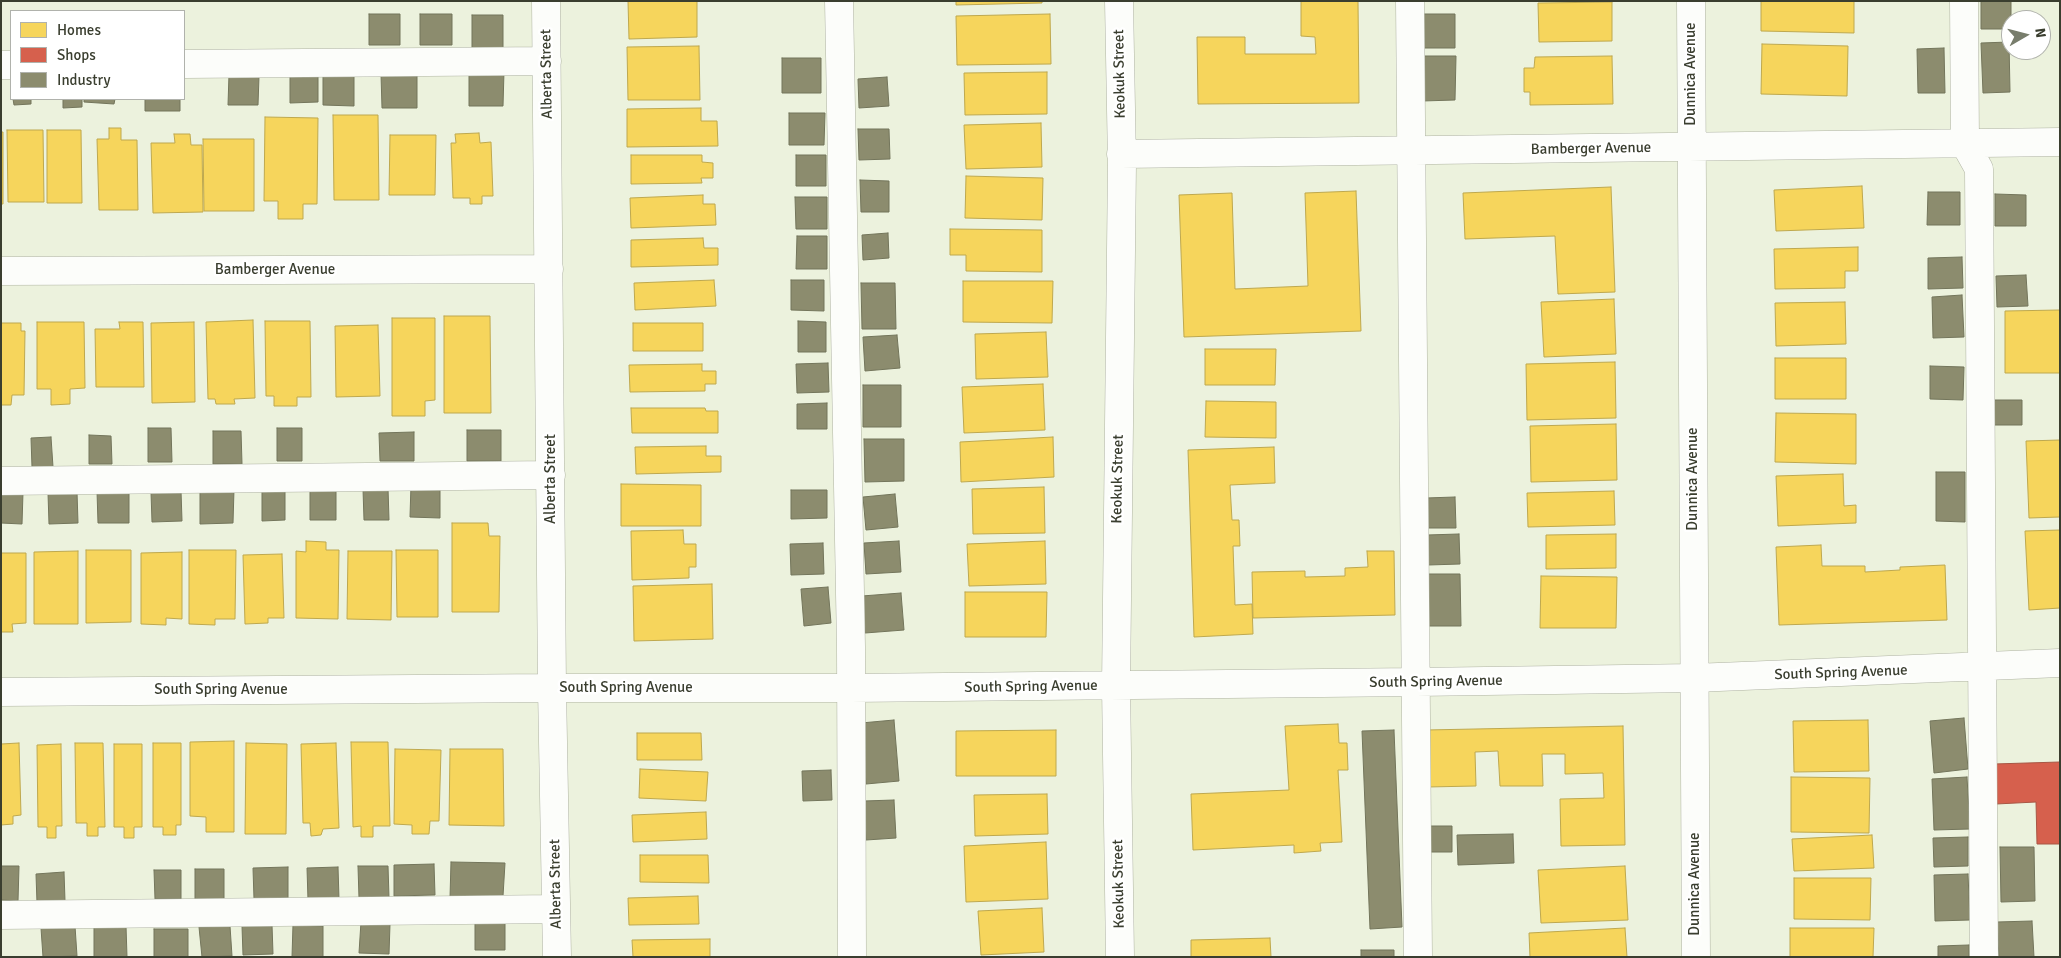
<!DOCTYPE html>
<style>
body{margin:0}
#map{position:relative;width:2061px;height:958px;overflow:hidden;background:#ecf2dd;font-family:Signika,sans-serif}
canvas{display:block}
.frame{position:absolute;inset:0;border:2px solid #3a3e2f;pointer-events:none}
.legend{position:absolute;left:10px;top:10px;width:175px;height:90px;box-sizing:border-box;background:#fff;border:1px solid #b0b2ac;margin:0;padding:6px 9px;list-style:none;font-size:15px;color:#3a3e2f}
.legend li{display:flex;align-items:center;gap:10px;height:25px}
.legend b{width:25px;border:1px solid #b0b2ac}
.north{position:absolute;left:2001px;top:10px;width:50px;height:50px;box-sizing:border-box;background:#fff;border:1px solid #b0b2ac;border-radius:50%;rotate:82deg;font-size:14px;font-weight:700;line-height:20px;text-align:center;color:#3a3e2f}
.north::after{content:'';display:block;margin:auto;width:18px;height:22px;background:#787d6c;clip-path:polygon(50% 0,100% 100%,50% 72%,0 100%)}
</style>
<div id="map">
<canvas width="2061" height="958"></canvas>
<div class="frame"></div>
<ul class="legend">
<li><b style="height:14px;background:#f6d55c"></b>Homes</li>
<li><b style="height:14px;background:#d6604d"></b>Shops</li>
<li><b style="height:14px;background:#8c8c6e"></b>Industry</li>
</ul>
<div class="north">N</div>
</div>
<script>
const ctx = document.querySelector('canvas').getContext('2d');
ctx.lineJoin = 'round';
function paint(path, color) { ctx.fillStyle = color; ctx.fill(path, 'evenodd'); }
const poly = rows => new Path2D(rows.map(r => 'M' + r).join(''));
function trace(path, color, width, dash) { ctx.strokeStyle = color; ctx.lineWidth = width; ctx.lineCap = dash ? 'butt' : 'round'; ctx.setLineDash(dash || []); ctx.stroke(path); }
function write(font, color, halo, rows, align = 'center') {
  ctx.font = font + ' Signika,sans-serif'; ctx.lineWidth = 5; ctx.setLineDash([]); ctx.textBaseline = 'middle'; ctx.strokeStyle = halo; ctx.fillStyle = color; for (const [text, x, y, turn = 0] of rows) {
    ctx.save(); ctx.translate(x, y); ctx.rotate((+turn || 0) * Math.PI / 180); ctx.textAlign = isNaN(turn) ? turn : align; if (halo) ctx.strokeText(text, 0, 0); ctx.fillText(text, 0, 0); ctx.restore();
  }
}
const homes = poly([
 [628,1,697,1,697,37,629,39,628,1],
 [956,1,1042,1,1042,3,956,5,956,1],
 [1301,1,1358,1,1359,103,1198,104,1197,37,1245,37,1245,54,1316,54,1315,37,1301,36,1301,1],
 [1761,1,1854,1,1854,33,1761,31,1761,1],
 [1612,2,1612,41,1539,42,1538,3,1612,2],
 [1050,14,1051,64,957,65,956,16,1050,14],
 [1762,44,1848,46,1847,96,1761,94,1762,44],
 [699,46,700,100,628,100,627,47,699,46],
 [1612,56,1613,104,1530,105,1530,92,1524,92,1524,68,1534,68,1535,57,1612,56],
 [1047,72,1047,114,965,115,964,73,1047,72],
 [701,108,701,121,717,121,718,146,627,147,627,109,701,108],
 [333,115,378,115,379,200,334,200,333,115],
 [265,117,318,118,317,204,303,204,303,219,278,219,278,201,264,201,265,117],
 [1041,123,1042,167,966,169,964,125,1041,123],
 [109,128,121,128,121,140,137,140,138,210,99,210,97,139,109,139,109,128],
 [7,130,43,130,44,202,8,202,7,130],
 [47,130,81,130,82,203,47,203,47,130],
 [1,132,3,132,3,204,1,204,1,132],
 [479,133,480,143,491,142,493,196,482,196,482,204,470,204,470,198,453,198,451,143,456,143,455,134,479,133],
 [174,134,190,134,191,145,202,145,203,212,153,213,151,143,175,143,174,134],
 [390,135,436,135,435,195,389,195,390,135],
 [203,139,254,139,254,211,204,211,203,139],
 [631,155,702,155,702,162,713,163,713,178,701,178,702,183,631,184,631,155],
 [966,176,1043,178,1042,220,965,218,966,176],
 [1862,186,1864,228,1776,231,1774,190,1862,186],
 [1611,187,1615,292,1558,294,1555,236,1465,239,1463,193,1611,187],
 [1356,191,1361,331,1184,337,1179,195,1232,193,1235,289,1308,286,1305,193,1356,191],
 [703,195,703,204,715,204,716,225,631,228,630,198,703,195],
 [950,229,1042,230,1042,272,966,271,966,255,950,255,950,229],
 [703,238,704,248,718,248,718,265,631,267,631,240,703,238],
 [1858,247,1858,271,1845,271,1845,288,1775,289,1774,249,1858,247],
 [714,280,716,306,635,310,634,283,714,280],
 [963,281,1053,281,1052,323,963,322,963,281],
 [1614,299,1616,354,1544,357,1541,302,1614,299],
 [1845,302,1846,344,1776,346,1775,303,1845,302],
 [2060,310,2060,373,2005,373,2005,311,2060,310],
 [444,316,490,316,491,413,444,413,444,316],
 [392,318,435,318,435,400,425,401,425,416,392,416,392,318],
 [253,320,255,398,234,399,235,404,216,404,215,399,208,399,206,322,253,320],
 [265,321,310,321,311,397,297,397,297,406,274,406,274,396,266,396,265,321],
 [37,322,84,322,85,388,70,389,70,404,51,405,51,389,37,389,37,322],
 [119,322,143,322,144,387,96,387,95,329,120,329,119,322],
 [194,322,195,402,152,403,151,323,194,322],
 [1,323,21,323,21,331,25,331,24,395,12,395,11,405,1,405,1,323],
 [633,323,703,323,703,351,633,351,633,323],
 [378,325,380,396,336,397,335,326,378,325],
 [1046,332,1048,377,976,379,975,334,1046,332],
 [1205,349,1276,349,1275,385,1205,385,1205,349],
 [1775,358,1846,358,1846,399,1775,399,1775,358],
 [1615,362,1616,418,1527,420,1526,364,1615,362],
 [702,364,702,371,716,371,716,384,705,384,705,391,630,392,629,365,702,364],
 [1043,384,1045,430,964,433,962,387,1043,384],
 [1206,401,1276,402,1276,438,1205,437,1206,401],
 [631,408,705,408,706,411,718,411,718,433,632,433,631,408],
 [1776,413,1856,414,1856,464,1775,462,1776,413],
 [1616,424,1617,480,1531,482,1530,426,1616,424],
 [1053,437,1054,477,961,482,960,442,1053,437],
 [2060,440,2060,517,2029,518,2026,441,2060,440],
 [706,446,706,456,721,456,721,472,636,474,635,447,706,446],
 [1274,447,1275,483,1230,485,1232,520,1239,520,1240,546,1233,546,1235,605,1252,604,1253,634,1194,637,1188,450,1274,447],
 [1843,474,1844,506,1856,505,1856,523,1778,526,1776,476,1843,474],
 [621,484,701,485,701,526,621,526,621,484],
 [1044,487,1045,533,973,534,972,489,1044,487],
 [1614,491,1615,525,1528,527,1527,493,1614,491],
 [452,523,488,523,489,536,500,536,499,612,452,612,452,523],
 [683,530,684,544,696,544,696,567,689,567,689,578,632,580,631,531,683,530],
 [2060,530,2060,608,2029,610,2025,531,2060,530],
 [1616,534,1616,568,1546,569,1546,535,1616,534],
 [306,541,326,542,326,550,339,550,338,619,296,618,296,551,306,552,306,541],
 [1045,541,1046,584,969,586,967,544,1045,541],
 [1821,545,1822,566,1865,566,1865,572,1900,570,1900,567,1945,565,1947,620,1779,625,1776,547,1821,545],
 [86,550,131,550,131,622,86,623,86,550],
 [189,550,236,550,235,619,215,619,215,625,189,624,189,550],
 [396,550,438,550,438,617,397,617,396,550],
 [78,551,78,624,34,624,34,552,78,551],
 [348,551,392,551,391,620,347,619,348,551],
 [1367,551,1394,551,1395,615,1253,618,1252,572,1305,571,1305,577,1345,576,1345,568,1368,567,1367,551],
 [182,552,182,619,166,618,166,625,141,624,141,553,182,552],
 [1,553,26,553,26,623,12,624,13,632,1,632,1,553],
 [282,554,284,618,268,618,268,623,245,624,243,555,282,554],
 [1541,576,1617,577,1616,628,1540,628,1541,576],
 [712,584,713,639,634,641,633,586,712,584],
 [965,592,1047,592,1046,637,965,637,965,592],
 [1868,720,1869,771,1794,772,1793,721,1868,720],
 [1338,724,1339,743,1347,743,1348,770,1338,770,1342,842,1320,843,1321,851,1294,853,1294,845,1193,850,1191,794,1289,790,1285,726,1338,724],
 [1623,726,1625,845,1561,846,1560,799,1604,798,1603,773,1565,774,1565,754,1542,754,1543,786,1500,786,1498,751,1475,752,1476,786,1427,787,1426,730,1623,726],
 [1056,730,1056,776,956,776,956,731,1056,730],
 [637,733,701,733,702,760,637,760,637,733],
 [234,741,234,832,206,832,206,817,190,816,190,742,234,741],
 [351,742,388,742,390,826,373,826,373,837,361,837,361,826,353,827,351,742],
 [19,743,21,815,13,816,13,824,1,825,1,744,19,743],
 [75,743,103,743,105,827,98,827,98,836,87,836,87,823,76,823,75,743],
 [153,743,181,743,181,825,176,825,176,835,163,835,163,827,153,827,153,743],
 [246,743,287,744,286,834,245,834,246,743],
 [336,743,339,828,323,829,321,835,311,836,310,823,303,823,301,744,336,743],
 [61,744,62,826,56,826,56,838,47,838,47,827,38,827,37,745,61,744],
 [114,744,142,744,142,827,134,827,134,838,124,838,124,827,114,827,114,744],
 [395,749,441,750,439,821,430,821,429,834,412,834,412,825,394,824,395,749],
 [450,749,503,749,504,826,449,825,450,749],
 [640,769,708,772,706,801,639,798,640,769],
 [1791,777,1870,778,1869,833,1791,832,1791,777],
 [1047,794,1048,834,975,836,974,795,1047,794],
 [706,812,707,839,633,842,632,815,706,812],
 [1872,835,1874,868,1794,871,1792,839,1872,835],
 [1046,842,1048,899,966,902,964,846,1046,842],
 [640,855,708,855,709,883,640,882,640,855],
 [1625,866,1628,920,1541,923,1538,870,1625,866],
 [1794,878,1871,878,1870,920,1794,919,1794,878],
 [698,896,699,924,629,925,628,898,698,896],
 [1042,908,1044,952,981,955,978,911,1042,908],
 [1625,928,1627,957,1530,957,1529,933,1625,928],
 [1790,928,1874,928,1873,957,1790,957,1790,928],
 [1270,938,1271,957,1191,957,1191,940,1270,938],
 [710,939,710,957,633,957,632,940,710,939]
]);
paint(homes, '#f6d55c');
trace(homes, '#bea84e', 1);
const shops = poly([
 [2060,762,2060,844,2037,844,2036,802,1996,804,1994,764,2060,762]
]);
paint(shops, '#d6604d');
trace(shops, '#a75644', 1);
const industry = poly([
 [1981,1,2011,1,2011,29,1981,29,1981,1],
 [369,14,400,14,400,45,369,45,369,14],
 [420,14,452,14,452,45,420,45,420,14],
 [1421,14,1455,14,1455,48,1421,48,1421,14],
 [472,15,503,15,503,48,472,48,472,15],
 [2009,42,2010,92,1983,93,1981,43,2009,42],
 [1944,48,1945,93,1918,93,1917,49,1944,48],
 [1421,56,1456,56,1455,100,1422,101,1421,56],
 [782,58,821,58,821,93,782,93,782,58],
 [469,70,504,71,503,106,469,106,469,70],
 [323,74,354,74,354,106,323,105,323,74],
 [381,74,417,74,417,108,382,108,381,74],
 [229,75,259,76,258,105,228,105,229,75],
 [290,75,318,75,318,102,290,103,290,75],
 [887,77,889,106,859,108,858,79,887,77],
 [13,99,31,99,31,104,14,105,13,99],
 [63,99,82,99,82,107,63,108,63,99],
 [84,99,115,99,114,104,84,102,84,99],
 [145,99,180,99,180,111,145,111,145,99],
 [789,113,825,113,824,145,789,145,789,113],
 [858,129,889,129,890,159,859,160,858,129],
 [796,155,826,155,826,186,796,186,796,155],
 [860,180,889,181,889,212,861,212,860,180],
 [1928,192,1960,192,1960,225,1927,225,1928,192],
 [1995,194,2026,195,2026,226,1995,226,1995,194],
 [795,197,827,197,827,229,796,229,795,197],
 [888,233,889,258,863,260,862,235,888,233],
 [797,236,827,236,827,269,796,269,797,236],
 [1962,257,1963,288,1928,289,1928,258,1962,257],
 [2026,275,2028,306,1997,307,1996,276,2026,275],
 [791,280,824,280,824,311,791,310,791,280],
 [861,283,895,283,896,329,862,329,861,283],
 [1962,295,1964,337,1933,338,1932,297,1962,295],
 [798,321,826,322,826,352,798,352,798,321],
 [897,335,900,368,865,371,863,337,897,335],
 [828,363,829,392,797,393,796,364,828,363],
 [1930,366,1964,367,1963,400,1930,399,1930,366],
 [863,385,901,385,901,427,863,427,863,385],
 [1993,400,2022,400,2022,425,1993,425,1993,400],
 [827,403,827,429,797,429,797,404,827,403],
 [148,428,171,428,172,462,148,462,148,428],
 [277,428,302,428,302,461,277,461,277,428],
 [467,430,501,430,501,461,467,461,467,430],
 [213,431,241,431,242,464,213,464,213,431],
 [414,432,414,461,380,461,379,433,414,432],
 [89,435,111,436,112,464,89,464,89,435],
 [51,437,53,467,32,467,31,438,51,437],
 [864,439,904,439,904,481,865,482,864,439],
 [1936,472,1965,472,1965,522,1936,521,1936,472],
 [411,485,440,486,440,518,410,517,411,485],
 [388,488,389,520,364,520,363,489,388,488],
 [200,489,234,489,233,523,200,524,200,489],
 [336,489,336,520,310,520,310,490,336,489],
 [262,490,285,490,285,520,262,521,262,490],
 [791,490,827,490,827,518,791,519,791,490],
 [1,491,23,492,22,524,1,523,1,491],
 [97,491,129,491,129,523,98,523,97,491],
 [181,491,182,521,152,522,151,492,181,491],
 [77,492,78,523,49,524,48,493,77,492],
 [895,494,898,527,866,530,863,497,895,494],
 [1455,497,1456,528,1426,528,1426,498,1455,497],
 [1459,534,1460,564,1428,565,1427,535,1459,534],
 [899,541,901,572,866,574,864,543,899,541],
 [823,543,824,574,791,575,790,544,823,543],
 [1427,574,1460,574,1461,626,1428,626,1427,574],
 [828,587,831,623,804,626,801,589,828,587],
 [901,593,904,630,865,633,862,596,901,593],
 [1964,718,1968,769,1934,773,1930,721,1964,718],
 [894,720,899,781,866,784,861,723,894,720],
 [1394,730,1402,927,1370,929,1362,731,1394,730],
 [831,770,832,800,803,801,802,771,831,770],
 [1967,777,1970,829,1934,830,1932,779,1967,777],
 [894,800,896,838,866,840,864,801,894,800],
 [1430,826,1452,826,1452,852,1430,852,1430,826],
 [1513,834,1514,863,1458,865,1457,835,1513,834],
 [1968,837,1968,866,1934,867,1933,838,1968,837],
 [2000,847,2034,847,2035,901,2001,902,2000,847],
 [451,862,505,863,503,896,450,898,451,862],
 [434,864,435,895,394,896,394,865,434,864],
 [1,866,19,866,18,901,1,900,1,866],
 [358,866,388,866,389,898,359,898,358,866],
 [288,867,288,898,254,899,253,868,288,867],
 [338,867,339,899,308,900,307,868,338,867],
 [195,869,224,869,224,900,195,900,195,869],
 [154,870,181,870,181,899,155,899,154,870],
 [64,872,65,901,37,903,36,874,64,872],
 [1968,874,1970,920,1935,921,1934,875,1968,874],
 [475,921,505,921,505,950,475,950,475,921],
 [2032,921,2034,957,1999,957,1997,922,2032,921],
 [361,922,390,924,389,954,359,953,361,922],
 [272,925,273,954,243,955,242,926,272,925],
 [293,925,323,926,323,957,292,957,293,925],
 [75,926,77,956,43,957,41,928,75,926],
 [94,926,126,926,127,957,94,957,94,926],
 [230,926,232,956,202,957,199,927,230,926],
 [154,929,188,929,188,957,154,957,154,929],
 [1969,945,1969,957,1938,957,1938,946,1969,945],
 [1361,950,1394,950,1394,957,1361,957,1361,950]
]);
paint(industry, '#8c8c6e');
trace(industry, '#73755b', 1);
const minor = poly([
 [546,1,552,688,557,957],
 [839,1,851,647,852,957],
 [1119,1,1122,163,1116,686,1120,957],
 [1410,1,1418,957],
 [1691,1,1696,957],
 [1964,1,1965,144,1979,169,1984,957],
 [184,64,547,61],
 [1,65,11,65],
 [1121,154,2060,142],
 [1,271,549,269],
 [1,481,551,475],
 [1,692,552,688,851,688,1416,682,1694,678,2060,663],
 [1,915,556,909]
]);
trace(minor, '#afb3a3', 29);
trace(minor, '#fcfdfa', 28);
write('15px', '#3a3e2f', '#fff', [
 ["Alberta Street",547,74,-91],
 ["Keokuk Street",1120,74,-91],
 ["Dunnica Avenue",1691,74,-90],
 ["Bamberger Avenue",1591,149,-1],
 ["Bamberger Avenue",275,270],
 ["Alberta Street",551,479,-90],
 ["Keokuk Street",1118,479,-89],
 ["Dunnica Avenue",1693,479,-90],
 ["South Spring Avenue",1841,673,-2],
 ["South Spring Avenue",1436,682,-1],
 ["South Spring Avenue",1031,687,-1],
 ["South Spring Avenue",626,688],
 ["South Spring Avenue",221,690],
 ["Alberta Street",556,884,-91],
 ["Keokuk Street",1119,884,-91],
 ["Dunnica Avenue",1695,884,-90]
]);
</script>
